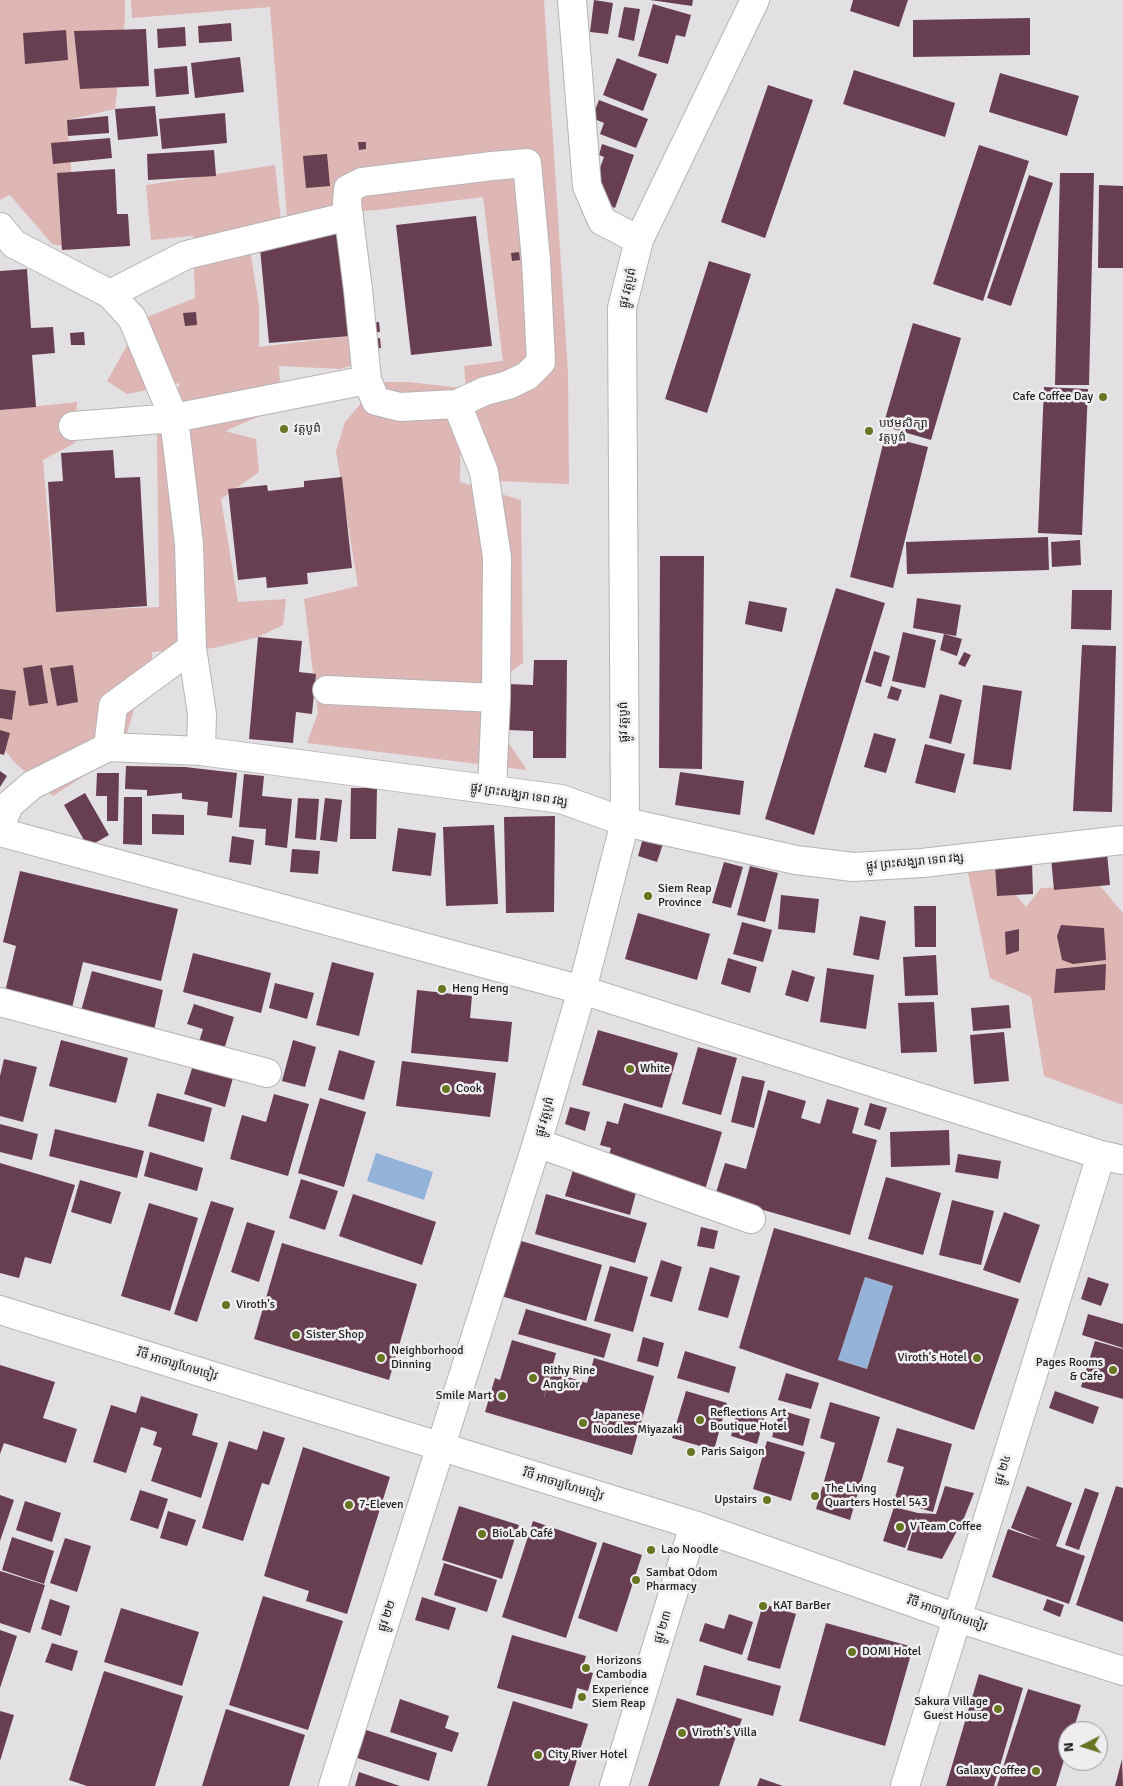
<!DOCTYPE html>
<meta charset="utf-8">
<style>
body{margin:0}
#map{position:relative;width:1123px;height:1786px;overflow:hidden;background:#e3e0e4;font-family:Signika,sans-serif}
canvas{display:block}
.north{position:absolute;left:1058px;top:1721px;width:50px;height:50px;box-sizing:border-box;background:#f0edf1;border:1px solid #9d9b9e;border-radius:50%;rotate:265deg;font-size:14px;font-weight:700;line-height:20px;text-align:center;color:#212021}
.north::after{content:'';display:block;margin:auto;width:18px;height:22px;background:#667623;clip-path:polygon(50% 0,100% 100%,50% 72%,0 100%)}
</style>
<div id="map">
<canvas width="1123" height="1786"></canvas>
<div class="north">N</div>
</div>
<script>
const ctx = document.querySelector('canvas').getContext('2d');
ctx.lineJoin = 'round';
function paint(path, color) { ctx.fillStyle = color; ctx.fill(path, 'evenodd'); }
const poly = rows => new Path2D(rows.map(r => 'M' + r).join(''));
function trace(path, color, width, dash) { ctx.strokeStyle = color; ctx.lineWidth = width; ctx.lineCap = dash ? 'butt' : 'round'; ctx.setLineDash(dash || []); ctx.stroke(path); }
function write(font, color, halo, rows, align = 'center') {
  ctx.font = font + ' Signika,"Noto Sans Khmer",sans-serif'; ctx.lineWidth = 5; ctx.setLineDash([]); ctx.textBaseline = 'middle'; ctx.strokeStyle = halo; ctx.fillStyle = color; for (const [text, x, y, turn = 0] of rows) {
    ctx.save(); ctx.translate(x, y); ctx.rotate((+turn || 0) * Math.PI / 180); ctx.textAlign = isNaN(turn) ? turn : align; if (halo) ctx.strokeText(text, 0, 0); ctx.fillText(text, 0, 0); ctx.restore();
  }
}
paint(poly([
 [0,0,125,0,125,18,115,109,67,120,78,249,52,244,10,195,0,200],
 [131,0,544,0,568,373,569,484,474,480,464,366,503,361,483,197,377,210,287,217,270,7,132,18],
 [275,165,281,221,247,231,259,306,259,347,350,336,360,363,340,369,279,366,281,407,225,431,256,439,259,472,221,499,238,602,286,599,283,625,258,637,214,648,152,652,152,686,137,700,126,736,105,762,53,796,14,762,0,744,0,410,77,402,75,443,43,460,56,611,159,607,157,435,180,383,127,394,107,381,142,319,195,298,193,236,151,240,146,185],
 [379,382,408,382,461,388,460,482,521,500,523,663,503,677,501,732,527,770,307,743,318,713,304,599,358,586,336,451,345,422],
 [985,858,1026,907,1041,888,1100,886,1123,913,1123,1105,1044,1076,1031,997,990,978,967,868]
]), '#deb6b3');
paint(poly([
 [376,1153,433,1172,424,1200,367,1181],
 [865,1277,893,1286,867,1369,838,1360]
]), '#95b2d8');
paint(poly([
 [594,0,613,3,608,34,590,32],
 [650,0,693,0,692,6],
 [853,0,908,0,899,27,850,11],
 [653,4,691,15,685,37,676,35,668,64,638,56],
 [624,7,640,9,634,41,618,37],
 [1030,18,1030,55,913,57,913,20],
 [231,23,232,41,199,43,198,26],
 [185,27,186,46,158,48,157,29],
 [146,29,149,86,80,89,74,31],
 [66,30,68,60,25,64,23,33],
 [240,57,244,92,195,98,191,63],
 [617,58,657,74,643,111,603,95],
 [187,66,189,94,156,97,154,69],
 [854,70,955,103,945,137,843,104],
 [1000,73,1079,96,1067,136,989,112],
 [768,85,813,100,765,238,721,222],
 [599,100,648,119,636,148,600,134,604,123,592,118],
 [155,106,158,136,118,140,115,109],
 [225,113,227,143,162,149,159,119],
 [108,116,109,133,68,136,67,120],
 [110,138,112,158,53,164,51,143],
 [358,142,366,142,366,149,359,150],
 [602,144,634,155,615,208,600,202,592,189,604,157,599,155],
 [979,145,1029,161,983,301,933,284],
 [214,150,216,176,148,180,147,154],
 [327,154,330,186,306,188,303,156],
 [115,169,117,214,128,214,130,246,62,250,57,173],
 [1060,173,1094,173,1089,385,1055,385],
 [1029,175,1053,183,1011,306,987,298],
 [1099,185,1123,186,1123,268,1098,268],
 [476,216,492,346,411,355,396,225],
 [339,231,350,336,269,343,259,238],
 [519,252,520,260,512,261,511,253],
 [709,261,751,274,707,413,665,399],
 [27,269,31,328,53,327,55,353,32,355,36,407,0,410,0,271],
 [196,312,197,325,185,326,183,313],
 [379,322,380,332,370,333,369,323],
 [913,323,961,338,931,440,883,426],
 [84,332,85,345,71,345,70,333],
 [380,338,381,348,372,349,370,339],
 [1044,387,1088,389,1082,535,1038,533],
 [885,436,928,447,893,588,850,577],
 [113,450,115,478,140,477,147,606,56,612,48,482,63,481,61,453],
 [342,477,352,568,307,573,308,584,267,588,266,577,238,580,228,489,267,485,268,491,304,487,304,481],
 [1048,537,1049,570,907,574,906,542],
 [1080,540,1081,565,1052,567,1051,542],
 [660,556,704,556,702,769,659,768],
 [836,588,885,603,814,835,765,819],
 [1072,590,1112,590,1111,630,1071,629],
 [917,598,961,605,956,636,913,628],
 [749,601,787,608,782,632,745,624],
 [903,632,936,640,925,688,892,681],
 [944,634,962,639,957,656,940,650],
 [258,637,302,641,299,672,316,674,312,714,296,712,293,743,249,739],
 [1082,645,1116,646,1112,812,1073,811],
 [874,651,890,656,881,687,865,682],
 [964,652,971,655,965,667,958,664],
 [534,660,567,660,566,758,533,758,533,731,507,730,508,684,533,685],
 [42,665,48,703,29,706,23,668],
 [73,665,78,702,57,706,50,668],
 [983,685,1022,691,1011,770,973,764],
 [891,686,902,690,898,701,887,698],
 [0,689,16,691,12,720,0,718],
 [940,694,962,700,951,744,929,738],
 [0,730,10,733,4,755,0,754],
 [874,733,896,739,886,773,864,767],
 [925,744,965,754,955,793,915,783],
 [126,766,185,767,237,773,232,818,207,815,208,802,182,799,182,793,147,796,147,790,125,789],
 [0,771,7,776,0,787],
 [680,772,744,781,740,815,675,805],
 [97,773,119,773,118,821,107,821,107,796,96,796],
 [244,774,264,776,262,796,292,799,287,848,265,845,266,829,239,827],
 [351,788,377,788,376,839,350,839],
 [85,793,109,835,88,847,64,805],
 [124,797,142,797,142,845,123,844],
 [298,798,319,799,316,840,295,838],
 [325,798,342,800,337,842,320,840],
 [152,814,184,815,184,835,152,834],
 [555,816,554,912,506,913,504,817],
 [494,825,498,904,446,906,443,827],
 [398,828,436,833,431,876,392,871],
 [232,836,254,840,251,865,229,862],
 [643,838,663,844,657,862,638,856],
 [292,849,320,851,318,874,290,872],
 [1107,853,1110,885,1054,890,1051,858],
 [724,862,743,867,731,908,712,903],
 [1032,862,1033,894,997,896,995,865],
 [750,866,778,873,765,922,737,915],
 [20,871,178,909,161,981,83,962,72,1008,5,992,16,946,3,942],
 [781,895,819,899,815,933,778,929],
 [914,906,936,906,936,947,915,947],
 [638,913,710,934,697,980,625,959],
 [860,916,886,921,879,960,853,955],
 [742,922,772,930,763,962,733,954],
 [1061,925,1104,928,1106,960,1073,964,1062,960,1057,936],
 [1019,929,1019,951,1006,955,1005,932],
 [193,953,271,973,261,1013,183,992],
 [936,955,938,995,905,996,903,957],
 [728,958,757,967,750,993,721,984],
 [332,962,374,973,359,1036,316,1025],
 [1106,964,1105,990,1054,993,1056,969],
 [827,968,874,975,866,1029,820,1022],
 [792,970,815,977,808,1002,785,995],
 [92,971,163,990,154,1030,81,1011],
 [275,983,314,993,307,1019,269,1008],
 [417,990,472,996,470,1018,512,1022,508,1062,411,1053],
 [934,1002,937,1052,901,1053,898,1003],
 [194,1004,234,1017,223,1053,198,1045,203,1029,187,1024],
 [1009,1005,1011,1028,973,1031,971,1008],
 [598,1030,678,1053,662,1108,582,1085],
 [1004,1032,1009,1081,974,1084,970,1035],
 [61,1040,128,1058,116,1103,49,1086],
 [293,1040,316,1047,305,1087,282,1081],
 [698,1047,737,1058,721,1115,682,1104],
 [339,1050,375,1061,364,1100,328,1090],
 [4,1059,37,1067,23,1122,0,1116,0,1076],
 [402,1061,496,1073,490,1117,396,1106],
 [194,1062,234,1074,225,1107,184,1094],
 [742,1076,765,1081,754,1128,731,1122],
 [768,1090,806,1101,801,1118,820,1124,827,1099,859,1108,852,1133,877,1140,850,1235,715,1196,725,1163,746,1169],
 [157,1093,212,1108,204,1142,148,1126],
 [274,1094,309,1104,288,1176,230,1159,242,1115,266,1122],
 [320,1098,366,1112,344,1187,298,1173],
 [624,1103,722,1132,705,1190,607,1162,611,1148,600,1145,607,1121,618,1124],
 [870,1103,887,1108,880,1130,864,1125],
 [570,1107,590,1112,585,1131,565,1124],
 [0,1124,38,1134,32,1160,0,1152],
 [55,1129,144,1151,137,1178,49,1156],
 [949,1130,950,1165,891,1167,890,1132],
 [150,1152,203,1168,197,1191,144,1176],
 [958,1154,1001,1161,998,1179,955,1172],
 [0,1163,75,1185,51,1264,25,1257,19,1278,0,1273],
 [573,1170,637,1189,630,1215,565,1196],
 [886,1177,941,1193,923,1255,868,1239],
 [301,1179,338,1191,325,1230,289,1218],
 [80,1180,121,1192,111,1224,71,1212],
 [353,1194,436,1222,422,1265,339,1236],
 [546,1194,647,1223,635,1263,535,1234],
 [952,1200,994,1211,981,1265,939,1255],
 [211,1201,234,1208,197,1322,174,1314],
 [149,1203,198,1218,170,1311,121,1296],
 [1004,1212,1040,1225,1020,1283,983,1270],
 [247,1222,275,1231,259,1282,231,1272],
 [701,1227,718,1231,714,1249,697,1246],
 [774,1228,1019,1299,974,1430,739,1348],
 [865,1277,893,1286,867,1369,838,1360],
 [518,1240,602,1265,586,1321,501,1296],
 [282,1243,417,1284,389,1380,254,1339],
 [661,1260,682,1267,672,1302,650,1296],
 [610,1266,648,1277,633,1332,594,1321],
 [710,1267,740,1276,728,1318,698,1310],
 [1088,1277,1109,1284,1101,1306,1081,1299],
 [526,1309,611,1334,604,1358,518,1334],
 [1088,1314,1123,1324,1123,1348,1082,1335],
 [643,1337,664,1343,658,1367,637,1361],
 [512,1340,556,1353,543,1401,552,1372,587,1383,594,1358,654,1376,632,1455,485,1412,495,1378,500,1380],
 [1095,1341,1123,1349,1123,1399,1081,1387],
 [685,1351,736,1367,729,1393,677,1378],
 [0,1365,55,1382,43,1418,77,1429,66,1463,4,1443,0,1454],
 [786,1373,819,1383,811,1409,778,1400],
 [686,1391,727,1403,714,1450,672,1438],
 [1055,1391,1099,1407,1093,1424,1049,1408],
 [141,1396,198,1414,192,1435,218,1443,201,1498,151,1481,162,1448,153,1445,157,1432,141,1427,126,1473,93,1462,111,1405,136,1413],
 [830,1402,880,1417,850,1520,816,1509,835,1443,820,1438],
 [738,1408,765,1416,757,1444,731,1436],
 [780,1410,810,1419,803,1446,772,1437],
 [897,1428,952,1444,933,1512,894,1501,904,1467,887,1462],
 [263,1431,285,1438,269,1485,262,1483,243,1541,202,1528,229,1441,257,1450],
 [767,1441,805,1452,791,1501,753,1489],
 [303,1447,390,1477,347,1614,306,1601,309,1591,264,1576],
 [945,1486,974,1493,964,1518,942,1559,907,1550,917,1516,905,1548,883,1541,894,1507,918,1513,936,1514],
 [1027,1486,1072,1503,1056,1546,1085,1556,1069,1604,992,1577,1008,1529,1043,1541,1011,1528],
 [1116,1486,1123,1488,1123,1622,1076,1605],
 [1085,1488,1099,1493,1079,1550,1065,1545],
 [140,1490,168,1499,158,1529,130,1520],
 [0,1495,14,1500,0,1541],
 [25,1501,61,1513,52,1542,16,1530],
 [459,1506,519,1525,502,1579,442,1560],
 [168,1511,196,1520,187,1546,160,1538],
 [533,1521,597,1543,566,1638,502,1617],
 [12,1537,54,1551,44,1584,2,1570],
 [65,1538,91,1546,77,1592,50,1583],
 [603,1542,642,1555,617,1632,578,1618],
 [444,1563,497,1580,487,1612,434,1595],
 [0,1571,45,1585,30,1633,0,1623],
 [263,1596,343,1621,308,1730,229,1705],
 [422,1597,456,1608,449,1630,415,1620],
 [50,1599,70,1606,61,1636,41,1629],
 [1047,1599,1064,1605,1060,1617,1043,1610],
 [763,1604,796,1614,780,1669,747,1660],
 [121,1608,199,1632,182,1686,104,1662],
 [729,1614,753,1622,742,1655,699,1641,705,1623,724,1629],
 [826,1623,913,1647,885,1746,799,1721],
 [0,1630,17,1636,0,1688],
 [512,1635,586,1656,582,1670,593,1673,588,1691,577,1688,572,1709,497,1688],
 [52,1643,78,1651,72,1671,45,1662],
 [704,1665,781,1686,773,1716,696,1695],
 [104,1671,183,1696,155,1786,87,1786,69,1780],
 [979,1674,1023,1688,994,1786,946,1786],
 [1028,1689,1081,1705,1073,1731,1068,1731,1068,1747,1056,1786,997,1786],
 [677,1698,742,1719,719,1786,648,1786],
 [400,1699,449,1716,445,1728,459,1733,452,1752,390,1732],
 [513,1701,588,1724,569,1786,487,1786],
 [226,1709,305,1735,289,1786,202,1786],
 [0,1711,14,1715,0,1761],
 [363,1729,437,1753,429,1781,354,1757],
 [1122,1759,1123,1786,1115,1786],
 [359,1772,400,1786,355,1786],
 [760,1778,783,1786,757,1786]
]), '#683e51');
const minor = poly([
 [572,0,587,186,602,221,639,240],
 [527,163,536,260,541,362,527,376,508,385,485,391,457,404,400,407,376,401,367,380,358,290,347,203,348,189,362,182,492,166,527,163],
 [0,227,14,244,110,294,132,318,174,418,189,544,192,648,202,714,201,751],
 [110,294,186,255,349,216],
 [457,404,484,472,497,557,496,698,492,790],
 [73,426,174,418,367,380],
 [327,690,496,698],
 [108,747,113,706,192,648],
 [0,828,9,805,32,785,108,747,201,751,561,799,625,822,796,860,853,867,922,863,1123,840],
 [0,832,582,990,1101,1155,1123,1160],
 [0,1002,267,1073],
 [537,1143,751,1219],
 [0,1310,694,1525,957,1618,1123,1671],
 [333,1786,537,1143,582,990,625,822,622,308,639,240,755,0],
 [614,1786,694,1525],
 [905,1786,1101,1155]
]);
trace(minor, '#b6b3b7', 30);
trace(minor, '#fff', 28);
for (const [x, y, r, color] of [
 [1103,397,5,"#667623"],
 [284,429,5,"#667623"],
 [869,431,5,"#667623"],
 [648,896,5,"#667623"],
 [442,989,5,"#667623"],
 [630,1069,5,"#667623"],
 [446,1089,5,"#667623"],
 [226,1305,5,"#667623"],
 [296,1335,5,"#667623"],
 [381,1358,5,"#667623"],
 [977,1358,5,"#667623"],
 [1113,1370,5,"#667623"],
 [533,1378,5,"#667623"],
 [502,1396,5,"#667623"],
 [700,1420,5,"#667623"],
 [583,1423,5,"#667623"],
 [691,1452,5,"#667623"],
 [815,1496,5,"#667623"],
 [767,1500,5,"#667623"],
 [349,1505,5,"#667623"],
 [900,1527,5,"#667623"],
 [482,1534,5,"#667623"],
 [651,1550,5,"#667623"],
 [636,1580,5,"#667623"],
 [763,1606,5,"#667623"],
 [852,1652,5,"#667623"],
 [586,1668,5,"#667623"],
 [582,1697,5,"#667623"],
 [998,1709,5,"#667623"],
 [682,1733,5,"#667623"],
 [538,1755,5,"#667623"],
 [1036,1771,5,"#667623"]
]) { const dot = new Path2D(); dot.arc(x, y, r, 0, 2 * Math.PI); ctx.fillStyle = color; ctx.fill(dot); trace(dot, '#f0edf1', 2); }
write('12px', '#212021', '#f0edf1', [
 ["ផ្លូវ វត្តបូព៌",628,288,-77],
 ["ផ្លូវ វត្តបូព៌",624,722,-90],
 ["ផ្លូវ ព្រះសង្ឃរា ទេព វង្ស",519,795,9],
 ["ផ្លូវ ព្រះសង្ឃរា ទេព វង្ស",915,862,-5],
 ["ផ្លូវ វត្តបូព៌",545,1117,-74],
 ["វិថី អាចារ្យហែមចៀវ",177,1365,17],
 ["ផ្លូវ ២៤",1003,1470,-73],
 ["វិថី អាចារ្យហែមចៀវ",563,1485,17],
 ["វិថី អាចារ្យហែមចៀវ",947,1614,19],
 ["ផ្លូវ ២២",387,1616,-72],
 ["ផ្លូវ ២៣",663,1627,-73]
]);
write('12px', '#212021', '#f0edf1', [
 ["Cafe Coffee Day",1093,397,"right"],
 ["បឋមសិក្សា",879,424],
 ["វត្តបូព៌",879,438],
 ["វត្តបូព៌",294,429],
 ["Siem Reap",658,889],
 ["Province",658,903],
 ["Heng Heng",452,989],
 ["White",640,1069],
 ["Cook",456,1089],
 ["Viroth's",236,1305],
 ["Sister Shop",306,1335],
 ["Neighborhood",391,1351],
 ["Dinning",391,1365],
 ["Viroth's Hotel",967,1358,"right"],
 ["Pages Rooms",1103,1363,"right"],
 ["& Cafe",1103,1377,"right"],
 ["Rithy Rine",543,1371],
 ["Angkor",543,1385],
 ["Smile Mart",492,1396,"right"],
 ["Reflections Art",710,1413],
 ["Boutique Hotel",710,1427],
 ["Japanese",593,1416],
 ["Noodles Miyazaki",593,1430],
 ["Paris Saigon",701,1452],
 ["The Living",825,1489],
 ["Quarters Hostel 543",825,1503],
 ["Upstairs",757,1500,"right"],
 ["7-Eleven",359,1505],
 ["V Team Coffee",910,1527],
 ["BioLab Café",492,1534],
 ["Lao Noodle",661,1550],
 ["Sambat Odom",646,1573],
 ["Pharmacy",646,1587],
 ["KAT BarBer",773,1606],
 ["DOMI Hotel",862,1652],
 ["Horizons",596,1661],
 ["Cambodia",596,1675],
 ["Experience",592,1690],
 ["Siem Reap",592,1704],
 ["Sakura Village",988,1702,"right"],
 ["Guest House",988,1716,"right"],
 ["Viroth's Villa",692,1733],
 ["City River Hotel",548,1755],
 ["Galaxy Coffee",1026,1771,"right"]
], 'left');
</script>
